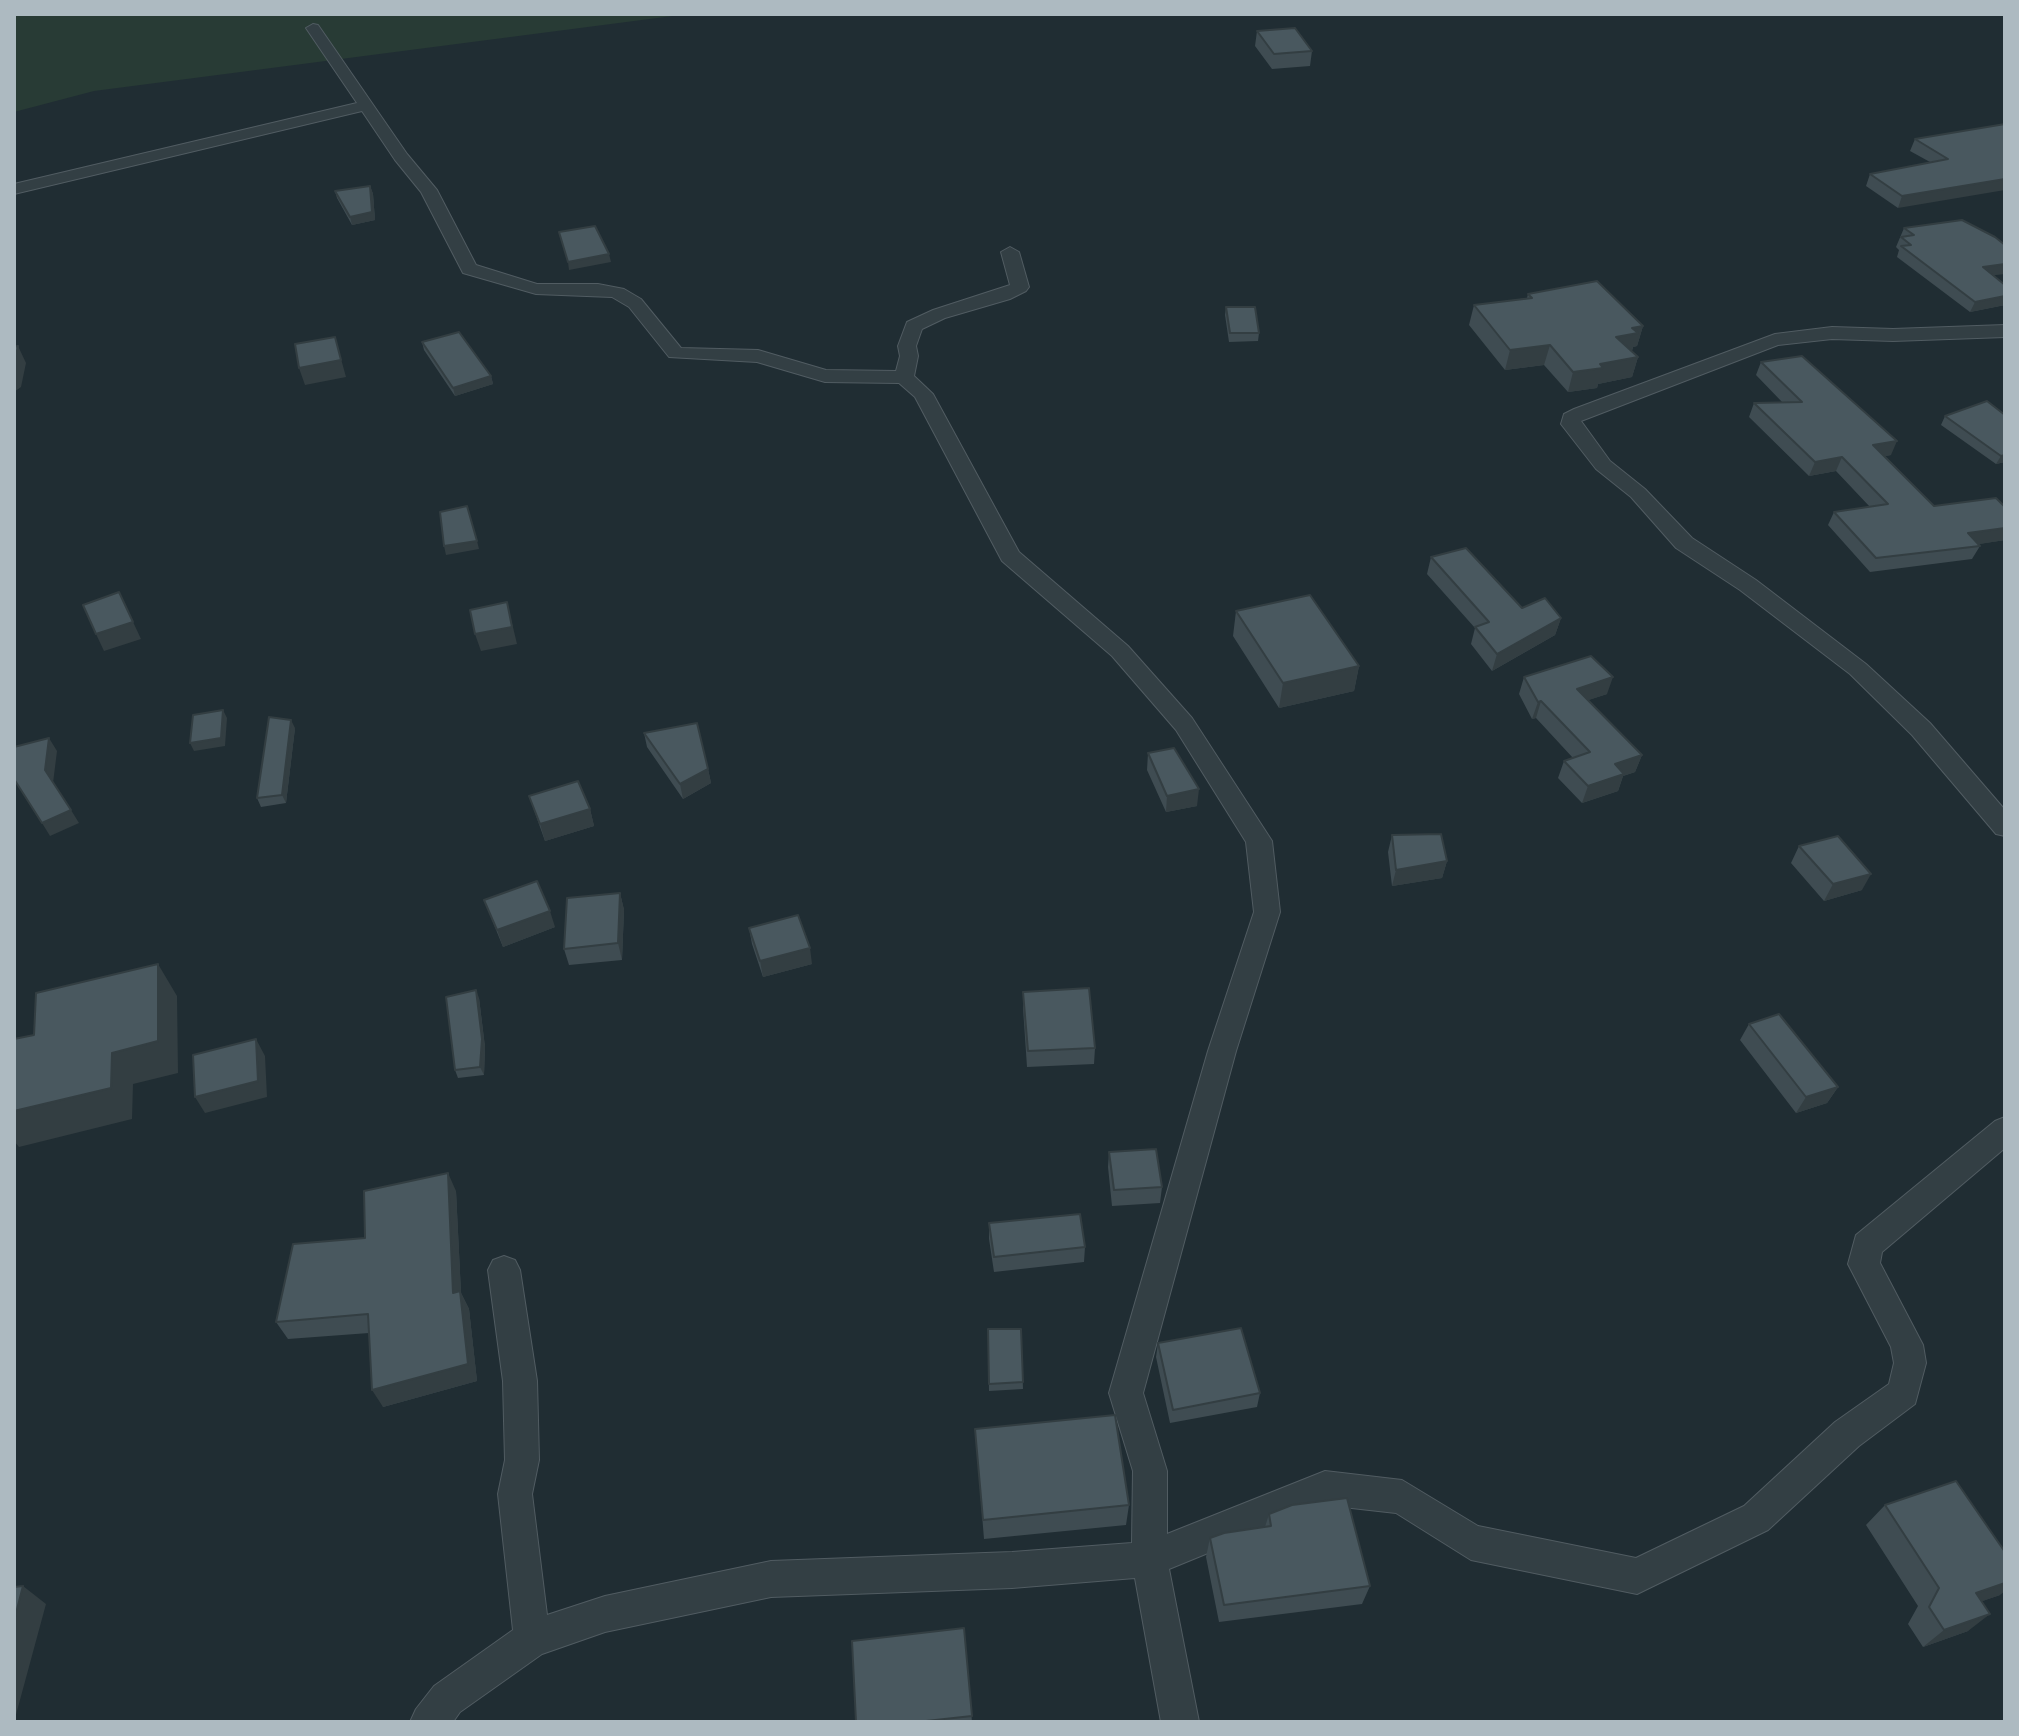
<!DOCTYPE html>
<style>
body{margin:0}
#map{position:relative;width:2019px;height:1736px;overflow:hidden;background:#202d33;font-family:"PT Sans",sans-serif}
canvas{display:block}
.frame{position:absolute;inset:0;border:16px solid #adbac1;pointer-events:none}
</style>
<div id="map">
<canvas width="2019" height="1736"></canvas>
<div class="frame"></div>
</div>
<script>
const ctx = document.querySelector('canvas').getContext('2d');
ctx.lineJoin = 'round';
function paint(path, color) { ctx.fillStyle = color; ctx.fill(path, 'evenodd'); }
const poly = rows => new Path2D(rows.map(r => 'M' + r).join(''));
function trace(path, color, width, dash) { ctx.strokeStyle = color; ctx.lineWidth = width; ctx.lineCap = dash ? 'butt' : 'round'; ctx.setLineDash(dash || []); ctx.stroke(path); }
paint(poly([
 [14,14,688,14,94,91,14,112]
]), '#283b35');
const minor = poly([
 [313,24,318,25,407,154,437,190,476,265,537,284,598,284,624,289,641,299,681,348,758,350,826,370,896,371,900,356,898,346,907,322,933,310,1010,285,1001,252,1010,247,1019,252,1029,287,1026,291,1010,299,945,318,922,329,916,346,918,356,914,376,933,394,1019,552,1128,646,1192,718,1272,841,1280,912,1236,1051,1143,1393,1167,1471,1167,1534,1325,1471,1402,1480,1478,1526,1636,1558,1744,1506,1835,1422,1889,1384,1894,1363,1891,1347,1848,1264,1856,1235,1995,1121,2005,1117,2005,1148,1882,1252,1880,1263,1923,1345,1926,1363,1915,1404,1859,1446,1768,1530,1637,1594,1471,1560,1396,1513,1325,1505,1169,1569,1199,1722,1161,1722,1135,1578,1012,1588,771,1597,605,1632,542,1654,460,1712,453,1722,410,1722,416,1709,434,1686,513,1630,498,1494,505,1460,503,1381,488,1270,493,1260,504,1256,515,1260,520,1270,537,1381,539,1460,532,1494,547,1615,605,1596,771,1561,1012,1552,1132,1543,1133,1471,1109,1393,1208,1051,1254,912,1246,842,1176,730,1112,656,1002,561,915,397,899,383,825,382,757,362,669,357,629,307,612,297,536,294,463,273,421,192,395,160,362,111,14,194,14,184,357,103,306,28,313,24],
 [2005,325,2005,337,1893,341,1832,339,1778,345,1581,421,1610,461,1645,489,1692,538,1756,580,1866,664,1930,723,2005,810,2005,836,1996,834,1912,735,1850,674,1740,590,1676,548,1631,497,1596,469,1561,424,1564,414,1574,409,1775,334,1832,327,1893,329,2005,325]
]);
trace(minor, '#515c62', 2);
paint(minor, '#333f44');
paint(poly([
 [1257,31,1312,51,1310,66,1272,69,1255,46],
 [1988,127,1898,208,1866,186,1870,174,1930,162,1910,151,1915,139],
 [370,186,373,194,375,220,352,225,337,198,335,191],
 [1904,228,1993,275,2005,285,2005,305,1970,312,1897,257,1899,250,1896,247],
 [1528,294,1643,326,1637,346,1633,347,1632,351,1638,357,1632,377,1598,384,1597,388,1568,392,1544,365,1505,370,1469,325,1474,305,1527,298],
 [1226,307,1259,333,1258,341,1229,342,1225,315],
 [422,342,491,376,493,384,455,396,424,350],
 [1761,362,1891,455,1885,456,1934,506,2005,540,1978,544,1980,546,1972,559,1870,572,1828,525,1834,512,1870,507,1836,471,1809,476,1749,417,1754,403,1783,403,1756,375],
 [1987,401,2005,462,1996,464,1941,425,1945,416],
 [1431,557,1522,608,1561,618,1555,635,1492,671,1471,644,1475,628,1427,574],
 [1236,611,1359,666,1354,691,1279,708,1233,636],
 [1524,677,1607,694,1588,700,1642,755,1635,772,1623,776,1618,791,1582,803,1558,778,1564,761,1573,758,1536,718,1532,719,1519,694],
 [295,728,286,803,261,807,257,798],
 [644,733,708,769,711,783,683,799,647,747],
 [1148,753,1197,806,1166,812,1147,770],
 [529,796,590,809,594,826,545,841],
 [1392,835,1447,861,1442,878,1392,886,1388,852],
 [1799,846,1862,890,1824,901,1791,863],
 [620,893,624,910,622,960,569,965,564,949],
 [484,900,555,927,503,947],
 [749,928,812,964,763,977,752,944],
 [1023,992,1095,1048,1094,1064,1027,1067,1023,1008],
 [479,998,485,1047,484,1075,458,1078,455,1070],
 [1749,1024,1838,1087,1827,1103,1796,1113,1740,1040],
 [1109,1152,1162,1187,1160,1203,1112,1206,1108,1167],
 [456,1191,461,1293,469,1309,477,1381,383,1407,369,1333,288,1339,276,1322,365,1238],
 [989,1223,1085,1247,1084,1262,994,1272,989,1239],
 [988,1329,1021,1329,1023,1389,989,1391],
 [1158,1343,1260,1393,1257,1407,1170,1423,1156,1357],
 [975,1429,1129,1505,1126,1525,984,1539],
 [1885,1505,2000,1595,1982,1601,1968,1631,1923,1647,1908,1624,1918,1606,1866,1525],
 [1269,1514,1370,1586,1362,1604,1219,1622,1206,1557,1210,1538,1265,1527],
 [964,1628,972,1722,856,1722]
]), '#3f4c52');
paint(poly([
 [2005,179,2005,190,1898,208,1902,196],
 [370,186,373,194,375,220,352,225,350,217],
 [609,254,611,262,569,270,568,262],
 [2005,264,2005,274,1979,277,1983,267],
 [2005,296,2005,305,1970,312,1975,302],
 [1643,326,1637,346,1633,347,1631,353,1616,337,1632,328],
 [335,337,346,377,305,385,299,368],
 [1550,345,1544,365,1505,370,1510,350],
 [18,346,26,363,21,387,14,392,14,364],
 [1638,357,1632,377,1598,384,1597,388,1568,392,1573,372,1600,364],
 [491,376,493,384,455,396,453,388],
 [1897,441,1891,455,1867,459,1873,445],
 [2005,455,2005,462,1996,464,2001,456],
 [1842,457,1836,471,1809,476,1815,462],
 [2005,528,2005,540,1961,547,1968,533],
 [477,541,479,549,446,555,444,546],
 [119,592,141,639,104,651,96,634],
 [507,602,517,644,481,651,475,634],
 [1561,618,1555,635,1492,671,1497,654],
 [1359,666,1354,691,1279,708,1283,683],
 [1613,677,1607,694,1571,706,1577,689],
 [1541,701,1536,718,1532,719,1538,702],
 [223,710,227,718,225,746,194,751,190,743],
 [291,720,295,728,286,803,282,795],
 [49,738,57,751,53,783,45,770],
 [1642,755,1635,772,1623,776,1618,791,1582,803,1588,786,1615,764],
 [708,769,711,783,683,799,680,784],
 [1199,789,1197,806,1166,812,1167,796],
 [590,809,594,826,545,841,540,824],
 [71,810,79,823,50,836,42,823],
 [1447,861,1442,878,1392,886,1396,870],
 [1871,874,1862,890,1824,901,1833,884],
 [620,893,624,910,622,960,618,943],
 [550,911,555,927,503,947,497,930],
 [810,948,812,964,763,977,760,961],
 [158,964,177,996,178,1073,133,1084,132,1119,19,1147,14,1141,14,1111,112,1053],
 [476,990,479,998,485,1047,484,1075,480,1067],
 [256,1039,265,1056,267,1097,205,1113,195,1097],
 [1838,1087,1827,1103,1796,1113,1806,1097],
 [448,1173,456,1191,461,1293,469,1309,477,1381,383,1407,372,1390,453,1293],
 [2005,1583,2005,1591,2000,1595,1954,1611,1976,1593],
 [23,1586,46,1604,14,1722,14,1621],
 [1990,1614,1968,1631,1923,1647,1944,1630]
]), '#333e42');
const building = poly([
 [1295,28,1312,51,1274,54,1257,31,1295,28],
 [2005,124,2005,179,1902,196,1870,174,1948,159,1915,139,2005,124],
 [370,186,372,212,350,217,335,191,370,186],
 [1962,220,1995,237,2005,245,2005,264,1983,267,2005,285,2005,296,1975,302,1901,246,1911,245,1901,237,1914,235,1904,228,1962,220],
 [595,226,609,254,568,262,559,232,595,226],
 [1597,281,1643,326,1632,328,1638,333,1616,337,1638,357,1600,364,1603,368,1573,372,1550,345,1510,350,1474,305,1532,298,1528,294,1597,281],
 [1226,307,1255,307,1259,333,1230,333,1226,307],
 [459,332,491,376,453,388,422,342,459,332],
 [335,337,341,360,299,368,295,344,335,337],
 [18,346,14,364,14,347,18,346],
 [1802,356,1897,441,1873,445,1934,506,1996,498,2005,507,2005,528,1968,533,1980,546,1876,558,1834,512,1888,504,1842,457,1815,462,1754,403,1802,402,1761,362,1802,356],
 [1987,401,2005,415,2005,455,2001,456,1945,416,1987,401],
 [467,506,477,541,444,546,440,512,467,506],
 [1466,548,1522,608,1545,598,1561,618,1497,654,1475,627,1489,622,1431,557,1466,548],
 [119,592,133,622,96,634,83,605,119,592],
 [1310,595,1359,666,1283,683,1236,611,1310,595],
 [507,602,512,627,475,634,470,610,507,602],
 [1591,656,1613,677,1577,689,1642,755,1615,764,1624,774,1588,786,1564,761,1590,752,1541,701,1538,702,1524,677,1591,656],
 [223,710,221,738,190,743,193,715,223,710],
 [269,717,291,720,282,795,257,798,269,717],
 [697,723,708,769,680,784,644,733,697,723],
 [49,738,45,770,71,810,42,823,14,779,14,747,49,738],
 [1174,748,1199,789,1167,796,1148,753,1174,748],
 [578,781,590,809,540,824,529,796,578,781],
 [1441,834,1447,861,1396,870,1392,835,1441,834],
 [1838,836,1871,874,1833,884,1799,846,1838,836],
 [537,881,550,911,497,930,484,900,537,881],
 [620,893,618,943,564,949,567,898,620,893],
 [798,915,810,948,760,961,749,928,798,915],
 [158,964,158,1041,112,1053,111,1088,14,1111,14,1039,34,1035,36,993,158,964],
 [1089,988,1095,1048,1028,1051,1023,992,1089,988],
 [476,990,482,1039,480,1067,455,1070,446,997,476,990],
 [1779,1014,1838,1087,1806,1097,1749,1024,1779,1014],
 [256,1039,258,1081,195,1097,193,1055,256,1039],
 [1156,1149,1162,1187,1114,1190,1109,1152,1156,1149],
 [448,1173,453,1293,460,1291,468,1364,372,1390,368,1314,276,1322,293,1244,365,1238,364,1191,448,1173],
 [1080,1214,1085,1247,994,1257,989,1223,1080,1214],
 [1241,1328,1260,1393,1173,1410,1158,1343,1241,1328],
 [988,1329,1021,1329,1023,1382,989,1384,988,1329],
 [1115,1415,1129,1505,983,1520,975,1429,1115,1415],
 [1956,1481,2005,1552,2005,1583,1976,1593,1990,1614,1944,1630,1929,1607,1939,1588,1885,1505,1956,1481],
 [1347,1498,1370,1586,1224,1605,1210,1538,1224,1533,1271,1526,1269,1514,1292,1505,1347,1498],
 [23,1586,14,1621,14,1587,23,1586],
 [964,1628,972,1716,917,1722,856,1722,852,1641,964,1628]
]);
paint(building, '#49585f');
trace(building, '#333e42', 2);
</script>
